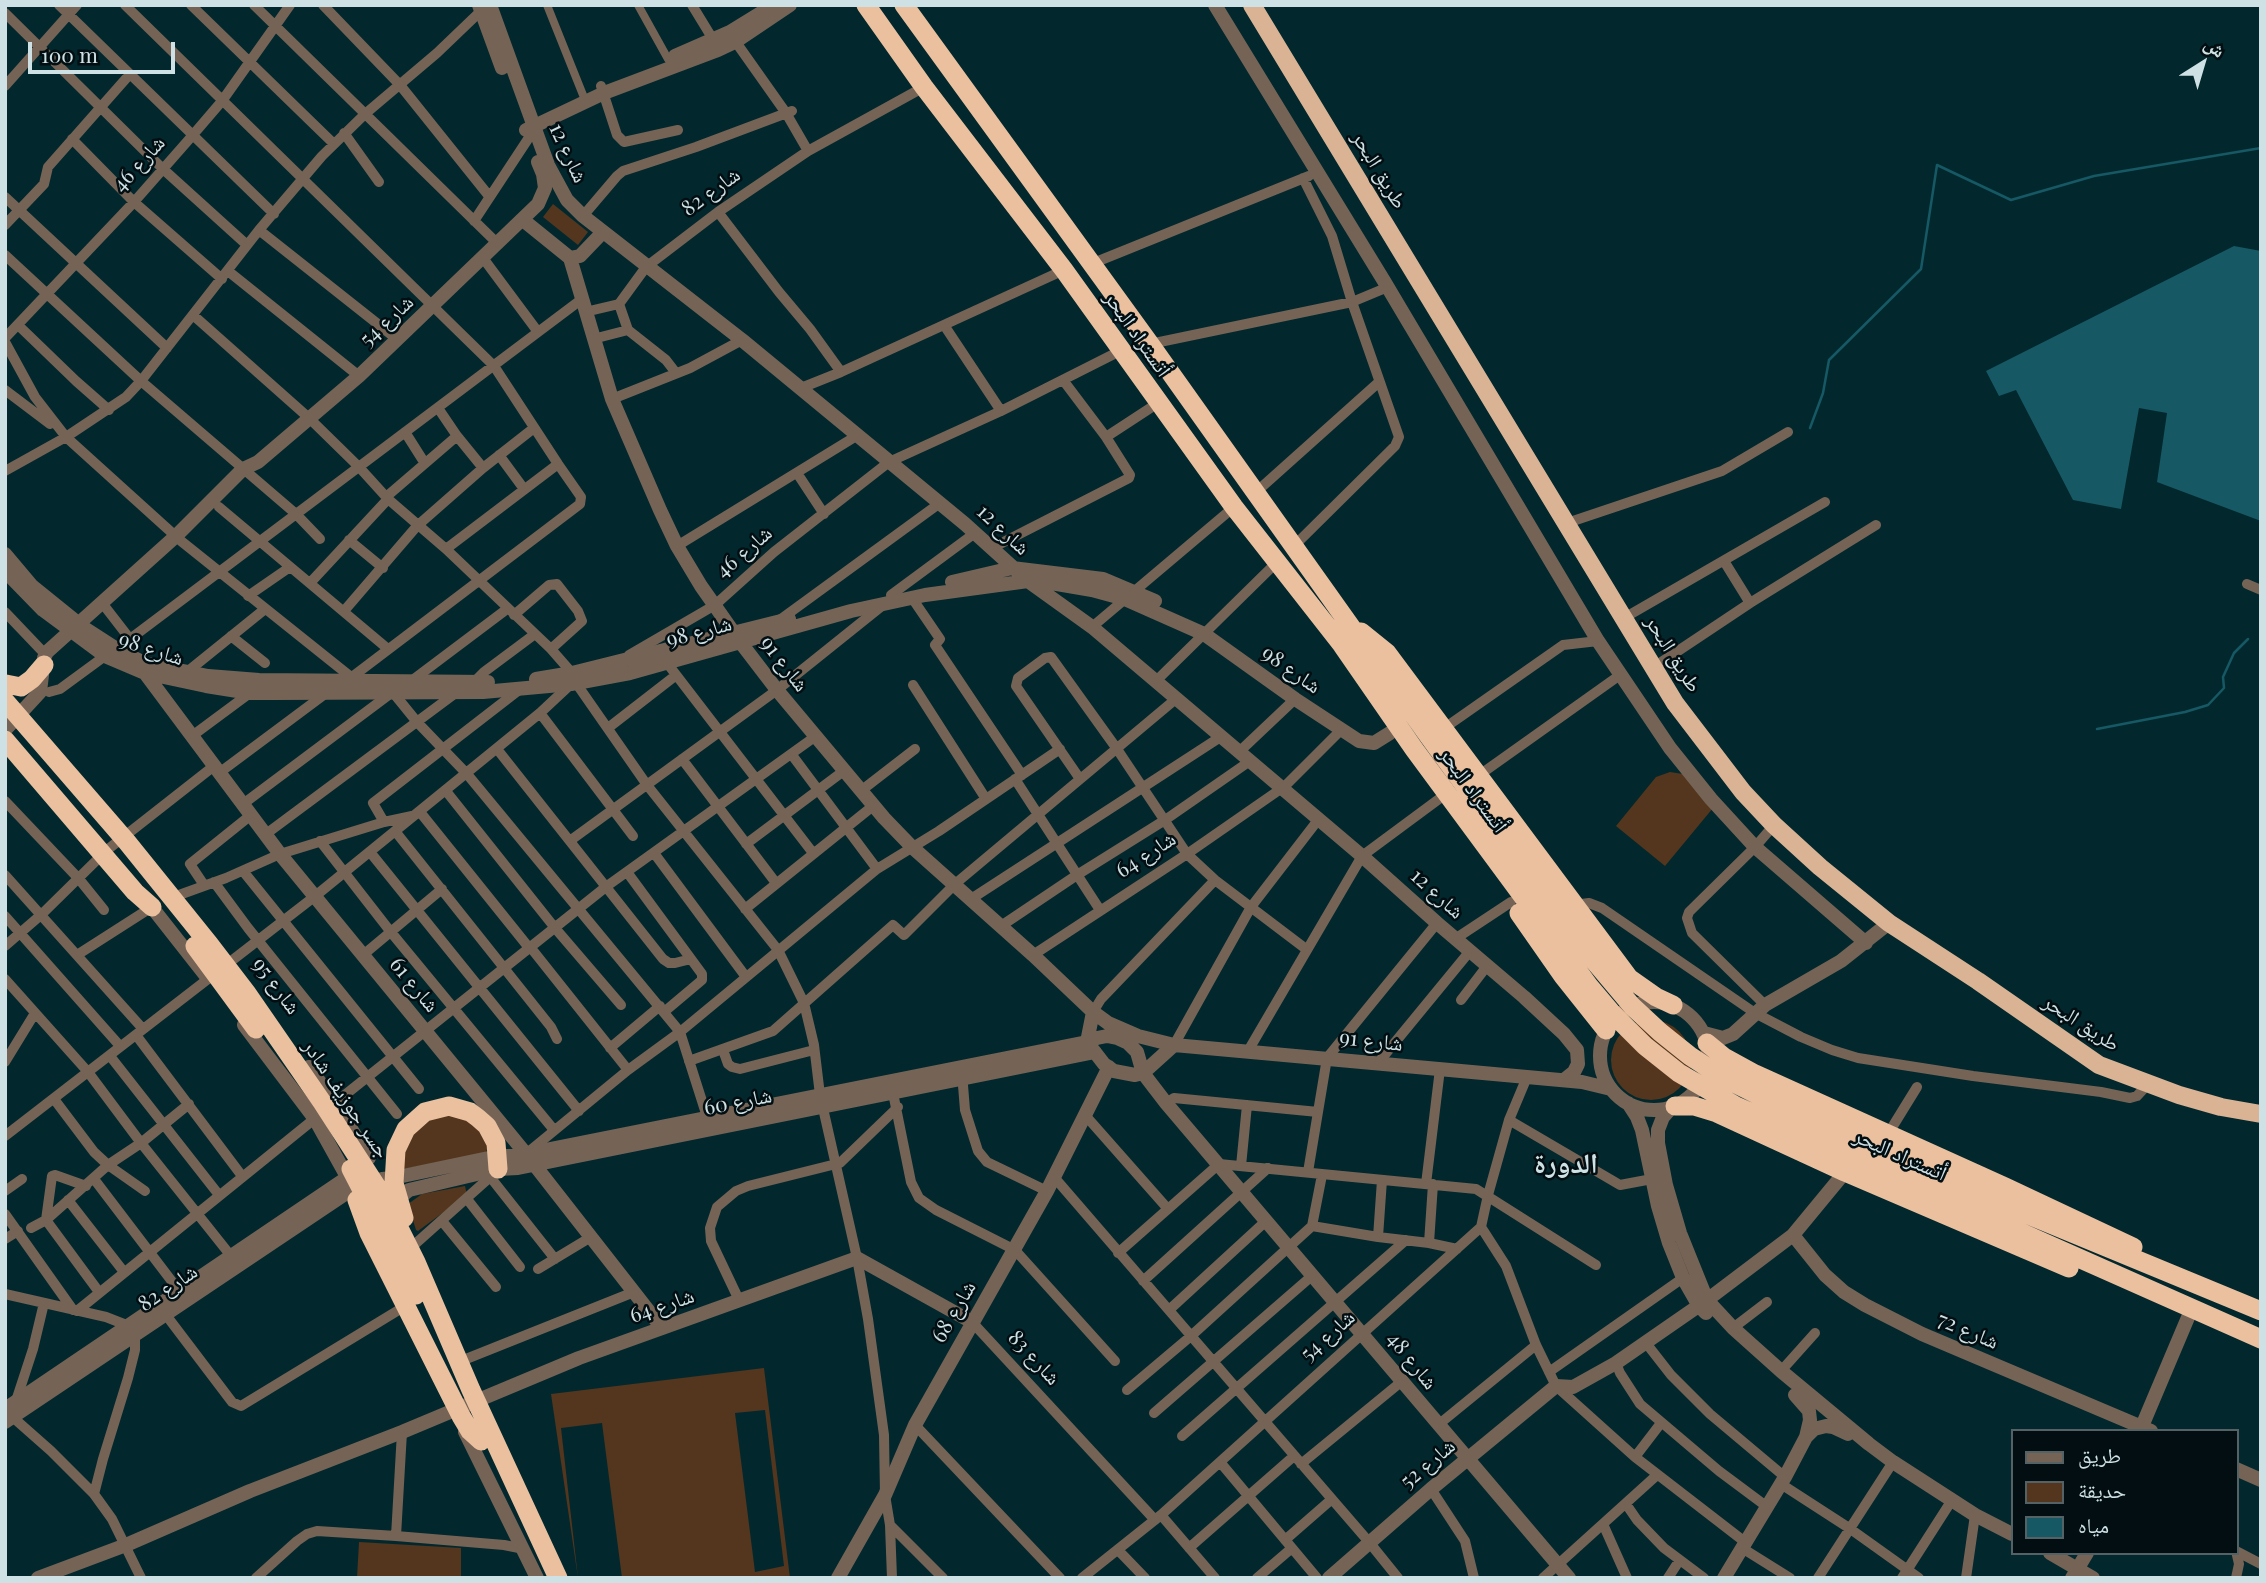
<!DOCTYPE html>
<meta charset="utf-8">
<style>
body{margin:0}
#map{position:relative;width:2266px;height:1583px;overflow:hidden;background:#02282e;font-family:"Playfair Display","Noto Naskh Arabic",serif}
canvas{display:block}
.frame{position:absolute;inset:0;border:7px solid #cee1e5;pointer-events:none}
.legend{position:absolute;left:2011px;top:1429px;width:228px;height:126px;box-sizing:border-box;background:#020e11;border:2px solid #546266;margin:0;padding:9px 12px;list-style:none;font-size:21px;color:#cee1e5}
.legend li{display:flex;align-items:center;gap:14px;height:35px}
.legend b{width:35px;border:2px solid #546266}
.north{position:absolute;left:2168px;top:28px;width:70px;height:70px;-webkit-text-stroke:5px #020e11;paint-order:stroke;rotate:37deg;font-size:19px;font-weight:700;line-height:28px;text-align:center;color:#cee1e5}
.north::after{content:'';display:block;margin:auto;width:24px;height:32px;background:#cee1e5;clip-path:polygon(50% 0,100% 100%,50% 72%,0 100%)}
.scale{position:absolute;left:28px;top:42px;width:147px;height:32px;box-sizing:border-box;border:4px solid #cee1e5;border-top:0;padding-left:9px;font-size:21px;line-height:24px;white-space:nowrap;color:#cee1e5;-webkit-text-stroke:5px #020e11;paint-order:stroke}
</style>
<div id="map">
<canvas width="2266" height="1583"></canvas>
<div class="frame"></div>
<ul class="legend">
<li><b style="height:9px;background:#756456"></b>طريق</li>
<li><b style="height:19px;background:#53361d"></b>حديقة</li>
<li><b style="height:19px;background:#165964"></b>مياه</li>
</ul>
<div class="north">ش</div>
<div class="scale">100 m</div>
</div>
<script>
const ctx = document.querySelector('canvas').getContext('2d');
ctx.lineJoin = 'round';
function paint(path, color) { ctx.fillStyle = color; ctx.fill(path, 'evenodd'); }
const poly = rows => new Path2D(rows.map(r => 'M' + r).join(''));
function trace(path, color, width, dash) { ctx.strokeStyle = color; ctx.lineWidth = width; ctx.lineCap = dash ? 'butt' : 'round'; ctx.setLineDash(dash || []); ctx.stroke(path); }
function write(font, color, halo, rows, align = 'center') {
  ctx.font = font + ' "Playfair Display","Noto Naskh Arabic",serif'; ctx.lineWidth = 5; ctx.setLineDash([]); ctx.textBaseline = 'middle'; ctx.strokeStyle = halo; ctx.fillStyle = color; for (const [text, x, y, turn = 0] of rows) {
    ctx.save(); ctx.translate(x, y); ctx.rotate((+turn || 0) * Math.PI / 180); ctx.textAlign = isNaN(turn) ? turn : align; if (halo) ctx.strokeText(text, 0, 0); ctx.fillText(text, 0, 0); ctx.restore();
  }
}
paint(poly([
 [553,204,588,232,578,245,543,217],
 [1670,772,1683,774,1713,808,1665,866,1616,826,1656,777],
 '1611 1060a40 40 0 1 1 80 0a40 40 0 1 1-80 0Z',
 [448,1114,463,1117,478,1127,488,1141,487,1150,484,1154,398,1170,399,1157,421,1123],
 [465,1186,467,1195,418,1231,416,1230,408,1204,422,1194],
 [764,1368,790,1578,622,1578,602,1423,561,1428,578,1578,551,1394],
 [765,1410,784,1566,755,1572,735,1413],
 [359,1542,461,1548,461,1578,357,1578]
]), '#53361d');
paint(poly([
 [2234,246,2261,251,2261,521,2157,482,2167,413,2139,408,2121,509,2073,500,2016,390,1999,396,1986,371]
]), '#165964');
trace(poly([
 [1810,428,1823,393,1829,360,1921,269,1937,165,2011,200,2094,176,2261,148],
 [2097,729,2185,712,2208,705,2224,688,2223,677,2234,653,2248,639]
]), '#165964', 2.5);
trace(poly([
 [547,5,583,95],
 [638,5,668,59]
]), '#756456', 8);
trace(poly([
 [59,5,274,214],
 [125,5,494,366,558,464,581,497,580,504,348,680],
 [191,5,334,144],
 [254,5,498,244],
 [323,5,400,85,489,196],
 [692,5,714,41],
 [5,13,163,169,247,245],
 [733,38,786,113,808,151],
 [5,86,77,5],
 [601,86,617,135,624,142,678,130],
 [344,133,379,182],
 [72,139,134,202,222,279],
 [5,197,167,348],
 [718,212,779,292,810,329,841,372],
 [583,216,617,176,623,171,696,147,792,111],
 [474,221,528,139],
 [5,225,44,184,48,167,130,74],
 [259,230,398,340],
 [5,255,141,381,296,514,320,539],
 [483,258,538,332],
 [1091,264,1309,176],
 [228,271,359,376],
 [585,312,619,304],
 [193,315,309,418,359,467,388,499,446,549,551,649,572,673,576,683,647,785,778,950,804,1003,814,1045,820,1095,857,1258,868,1319,884,1435,885,1495,890,1525,892,1578],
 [18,325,76,381,109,410],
 [944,325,1001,411],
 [5,338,134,202,192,136,222,101,290,5],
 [593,339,628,330],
 [5,342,35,397,66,437,181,541,351,677],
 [1150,344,1352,302,1388,287],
 [676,373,666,360,628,330,619,304,646,267,718,212,808,151,924,87],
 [801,388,841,372,1064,270],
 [5,390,50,424],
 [612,399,690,368,742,340],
 [438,408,457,436,483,468],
 [405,432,424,462],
 [1106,437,1158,403],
 [499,455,524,489],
 [5,471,66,437,126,397,141,381,259,230,322,156,365,114,437,53,485,7],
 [797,473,824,514],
 [1255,493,1379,382],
 [386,497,457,436],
 [219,507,388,649],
 [1567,523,1722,471,1788,432],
 [349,540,383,568],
 [677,546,858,435],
 [1294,546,1395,446,1399,437,1352,302,1332,236,1303,178],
 [992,548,1129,478,1130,475,1106,437,1063,380],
 [446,549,558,464],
 [1724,561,1750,603],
 [310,583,388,499],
 [2247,584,2261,590],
 [891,595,975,533],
 [248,596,290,567],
 [912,598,940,639,935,645,1022,775],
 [106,608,130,639],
 [344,611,417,526,483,468,534,428],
 [5,612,45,654],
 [514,615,549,585,557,584,578,611,582,621,551,649],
 [1624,618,1825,502],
 [781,619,940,503],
 [1092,627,1234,507],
 [231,636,265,663],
 [115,648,130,639,582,299],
 [629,655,715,605,774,552,889,462,1001,411,1120,351],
 [667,663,813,853],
 [1654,667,1750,603,1876,525],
 [187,672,265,609],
 [1156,681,1276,563],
 [473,683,484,672,535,634],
 [410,684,410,682,507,609],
 [913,685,986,799],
 [391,690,417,722,467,774,680,1032,709,1123],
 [49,692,60,689,105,656],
 [540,713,633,836],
 [608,728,675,676],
 [1443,729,1563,645,1598,641],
 [192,736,250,693],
 [497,749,663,959,669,963,675,963,691,959],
 [1239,752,1295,699],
 [792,755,877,869],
 [682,759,776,883],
 [219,773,325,694],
 [1478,776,1620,675],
 [1015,779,1100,910],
 [1080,779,1016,686,1018,678,1045,658,1051,657,1117,749,1187,854,1215,880,1306,949],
 [862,790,915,749],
 [446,791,555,928,621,1005],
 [5,801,79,879,104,910],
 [243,804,390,694],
 [420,812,530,949],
 [384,822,373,803,519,690],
 [395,831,551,1027,557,1039],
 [266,834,457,692],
 [571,840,777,690,883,605],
 [320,841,390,931,554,1130],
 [746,844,845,770],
 [370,852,579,1111],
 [654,853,746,977],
 [243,871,419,1089],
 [627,872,702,974,702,980,664,1012],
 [5,875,143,1029],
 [214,882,248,928,397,1114],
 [204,885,190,864,251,815],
 [179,895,226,878,280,854,384,822,412,816],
 [971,899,1222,736],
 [1574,905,1589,903,1602,908,1755,1013,1801,1037,1832,1050,1858,1058,1973,1076,2101,1092,2130,1098,2137,1096,2148,1084],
 [745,909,873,806],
 [5,916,120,1046],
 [1001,926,1077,875,1165,820,1250,761],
 [1455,939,1511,902],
 [5,946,42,914,107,850,214,766],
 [531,948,628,1070],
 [77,955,152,907],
 [363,955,442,889],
 [1033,955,1187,854,1285,786,1341,730],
 [5,979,88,1072,141,1143,231,1256],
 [1461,1000,1487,966],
 [1765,1005,1692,933,1687,918,1689,912,1755,847,1774,825],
 [1093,1012,1101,999,1215,880],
 [136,1035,242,1176],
 [1174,1045,1251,907,1318,820],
 [610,1048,660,1006],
 [723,1050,728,1064,732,1067,740,1069,814,1050],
 [1248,1051,1362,856,1439,799],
 [110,1056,219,1195],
 [689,1061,773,1031,893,925,904,935,955,884,1177,698],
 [5,1062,35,1013],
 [1378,1063,1470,951],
 [962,1073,965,1110,978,1151,987,1162,1047,1191],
 [892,1088,911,1182,919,1198,936,1210,1015,1250,1115,1361],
 [54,1099,94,1152,108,1165,145,1191],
 [1166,1103,1174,1098,1318,1112],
 [331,1106,607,886,816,736],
 [1085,1115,1168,1209],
 [1509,1120,1620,1185,1652,1179],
 [1888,1134,1917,1087],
 [5,1136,314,897,540,713,571,684],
 [527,1153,628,1070,680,1032,877,869,939,831,1060,749],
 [1241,1166,1247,1105],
 [1308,1172,1327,1058,1437,923],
 [1054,1177,1369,1542,1398,1578],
 [491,1178,555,1259],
 [94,1179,180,1292],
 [1426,1184,1440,1069],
 [86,1186,55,1175,52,1176,46,1220,99,1292],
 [5,1191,22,1179],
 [467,1199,520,1267],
 [68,1200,124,1272],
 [5,1214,73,1310],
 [442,1221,496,1287],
 [1312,1226,1378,1237,1429,1243,1457,1249],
 [1312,1226,1322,1175],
 [1481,1227,1506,1266,1536,1345,1556,1386,1635,1457,1745,1542],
 [31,1228,46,1220,108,1165,141,1143,189,1104],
 [1378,1237,1382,1180],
 [5,1239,18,1231],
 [1429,1243,1433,1184],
 [414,1245,498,1170],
 [1118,1253,1219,1164,1476,1189,1596,1265],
 [538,1269,591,1237],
 [1143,1281,1268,1168],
 [5,1294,106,1317,129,1326],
 [739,1300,711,1241,710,1228,717,1207,736,1191,748,1186,840,1163,898,1107],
 [1169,1310,1266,1221],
 [77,1311,318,1116],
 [166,1315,232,1402,241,1406,402,1308],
 [972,1322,1155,1520],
 [1733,1328,1767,1302],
 [1646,1343,1671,1375,1710,1414,1785,1477],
 [466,1359,634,1292],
 [1616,1363,1620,1373,1640,1404,1719,1471,1766,1506],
 [1781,1371,1815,1333],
 [1549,1372,1683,1278],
 [1127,1390,1191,1336,1312,1226],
 [15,1404,33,1349,44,1303],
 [8,1413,51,1451,94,1494,112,1519,141,1578],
 [1154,1413,1313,1275],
 [915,1425,1060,1578],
 [1438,1425,1536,1345],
 [1182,1436,1406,1240],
 [1635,1457,1661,1423],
 [1220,1462,1317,1578],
 [1301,1464,1401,1382],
 [1781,1484,1849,1528,1919,1578],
 [1431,1489,1465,1541,1474,1578],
 [94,1494,103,1459,128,1378,135,1350,135,1336],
 [1626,1504,1637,1520,1664,1548,1704,1578],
 [1161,1515,1215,1578],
 [1603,1524,1627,1578],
 [890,1525,943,1578],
 [396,1536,402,1432],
 [1285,1540,1332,1499],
 [1189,1548,1294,1456],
 [1742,1548,1790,1578],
 [1118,1550,1145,1578],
 [2236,1551,2261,1564],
 [256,1578,297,1541,307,1534,317,1531,396,1536,504,1545,524,1549],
 [1082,1578,1161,1515,1481,1227,1488,1195,1509,1120,1527,1077],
 [1257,1578,1292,1548],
 [1543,1578,1657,1475],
 [1668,1578,1679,1561],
 [1818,1578,1893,1462],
 [1902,1578,1952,1500],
 [1966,1578,1975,1515],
 [2236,1578,2239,1564,2236,1551]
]), '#756456', 10);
trace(poly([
 [479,5,502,68],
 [490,5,548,165,567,200,583,216,742,340,965,524,1028,581,1092,627,1362,856,1437,923,1524,997,1564,1034,1577,1050,1578,1064,1574,1072,1564,1080],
 [1215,5,1384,281,1598,641,1670,748,1711,799,1755,847,1866,943],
 [675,56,730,32,769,8],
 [526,130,604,93,718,50,735,42,790,5],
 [523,220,570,258,580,256,603,232],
 [570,258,612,399,660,510,677,546,701,586,741,643,777,690,884,818,912,847,1033,955,1093,1012,1087,1042,1104,1064,1114,1071,1135,1075,1143,1073,1174,1045,1582,1082,1611,1089],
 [5,554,32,586,84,628,115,648,144,663,208,676,259,680,488,682],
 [5,571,43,610,105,656,145,673,206,686,250,693,277,693,483,692,571,684,630,673,851,611,925,595,1028,581,1051,583,1092,590,1125,599,1204,634,1295,699,1359,741,1374,743,1390,733],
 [952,582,1012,568,1103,579,1155,601],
 [144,669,145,673,280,854,526,1154,662,1328],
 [536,679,572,673,789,619],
 [5,730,40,692,44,658,47,652,176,536,243,469,258,462,359,376,538,204,545,188,543,174,538,162],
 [147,901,206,976],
 '1600 1056a54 54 0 1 1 108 0a54 54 0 1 1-108 0Z',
 [1093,1012,1108,1023,1138,1036,1174,1045],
 [244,1025,315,1119,350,1182],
 [1704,1033,1723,1038,1733,1034,1765,1005,1841,961,1889,923],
 [309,1067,335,1103,369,1158],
 [1628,1103,1637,1117,1642,1130,1658,1206,1669,1243,1683,1278,1699,1306,1706,1313],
 [1671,1108,1663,1117,1658,1130,1658,1143,1666,1185,1680,1233,1707,1300,1733,1328,1781,1371,1869,1444,1893,1462,1975,1515,2012,1534],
 [382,1179,393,1178,498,1156,515,1156,1087,1042,1097,1038,1107,1036,1117,1038,1128,1043,1137,1052,1143,1073,1166,1103,1569,1578],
 [394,1202,409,1190,498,1169,518,1168,1095,1052],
 [1793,1235,1825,1275,1844,1292,1865,1305,1922,1334,2151,1431],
 [5,1409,348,1177],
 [5,1422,354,1188],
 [2140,1431,2192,1308],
 [465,1432,537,1578],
 [1806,1437,1814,1429,1826,1426,1833,1427,1848,1434],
 [2236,1469,2261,1480],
 [2050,1553,2093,1578],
 [38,1578,126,1545,250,1491,402,1432,579,1358,857,1258,972,1322],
 [838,1578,885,1495,915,1425,1047,1191,1109,1067],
 [1329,1578,1431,1489,1556,1386,1573,1387,1616,1363,1707,1300,1793,1235,1845,1172],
 [1724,1578,1785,1477,1806,1437,1810,1420,1809,1411,1795,1395],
 [2072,1578,2087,1553]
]), '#756456', 14);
trace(poly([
 [1252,5,1675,703,1743,792,1774,825,1820,867,1889,923,1978,981,2099,1065,2179,1095,2221,1107,2261,1114]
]), '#d9b394', 18);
trace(poly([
 [866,5,924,87,1064,270,1234,507,1342,645,1414,749,1589,986,1611,1012,1645,1046,1679,1073,1736,1106,2261,1339],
 [904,5,1150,344,1430,738,1584,949,1632,1006,1660,1032,1690,1056,1722,1077,1756,1094,1997,1202,2261,1311],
 [1361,632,1387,653,1629,978,1656,997,1673,1005],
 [6,684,21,687,32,679,44,665],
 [5,701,127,842,210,945,246,992,322,1102,384,1198,416,1262,471,1390,558,1578],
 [5,740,135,892,152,907],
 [1519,913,1563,976,1606,1030],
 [195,946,256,1029],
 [1707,1043,1724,1057,1755,1074,2005,1187,2133,1247],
 [1675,1106,1694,1106,1717,1113,1845,1172,2069,1268],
 [351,1169,416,1295],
 [357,1200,369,1233,461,1416,470,1431,481,1441],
 [404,1218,394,1183,396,1150,406,1129,425,1112,449,1106,470,1112,478,1118,487,1126,496,1143,498,1169]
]), '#eac09e', 19);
write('21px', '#cee1e5', '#020e11', [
 ["شارع 12",568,153,65],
 ["شارع 46",139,164,-48],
 ["طريق البحر",1379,170,59],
 ["شارع 82",711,192,-36],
 ["شارع 54",387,321,-43],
 ["أتستراد البحر",1137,334,55],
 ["شارع 12",1003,530,43],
 ["شارع 46",744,552,-41],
 ["شارع 98",699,632,-15],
 ["شارع 98",151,649,18],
 ["طريق البحر",1673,654,58],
 ["شارع 91",784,664,52],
 ["شارع 98",1291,670,35],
 ["أتستراد البحر",1473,790,54],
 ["شارع 64",1146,855,-33],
 ["شارع 12",1437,894,42],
 ["شارع 61",414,985,50],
 ["شارع 95",276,986,53],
 ["طريق البحر",2081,1023,33],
 ["شارع 91",1371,1041,6],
 ["جسر جوزيف شادر",346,1099,56],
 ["شارع 60",738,1102,-11],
 ["أتستراد البحر",1900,1155,24],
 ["شارع 82",168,1288,-34],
 ["شارع 64",662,1306,-19],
 ["شارع 68",954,1312,-60],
 ["شارع 72",1968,1331,23],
 ["شارع 54",1328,1336,-42],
 ["شارع 83",1034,1358,47],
 ["شارع 48",1412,1361,51],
 ["شارع 52",1428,1464,-40]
]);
write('bold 28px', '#cee1e5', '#020e11', [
 ["الدورة",1566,1164]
]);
</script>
